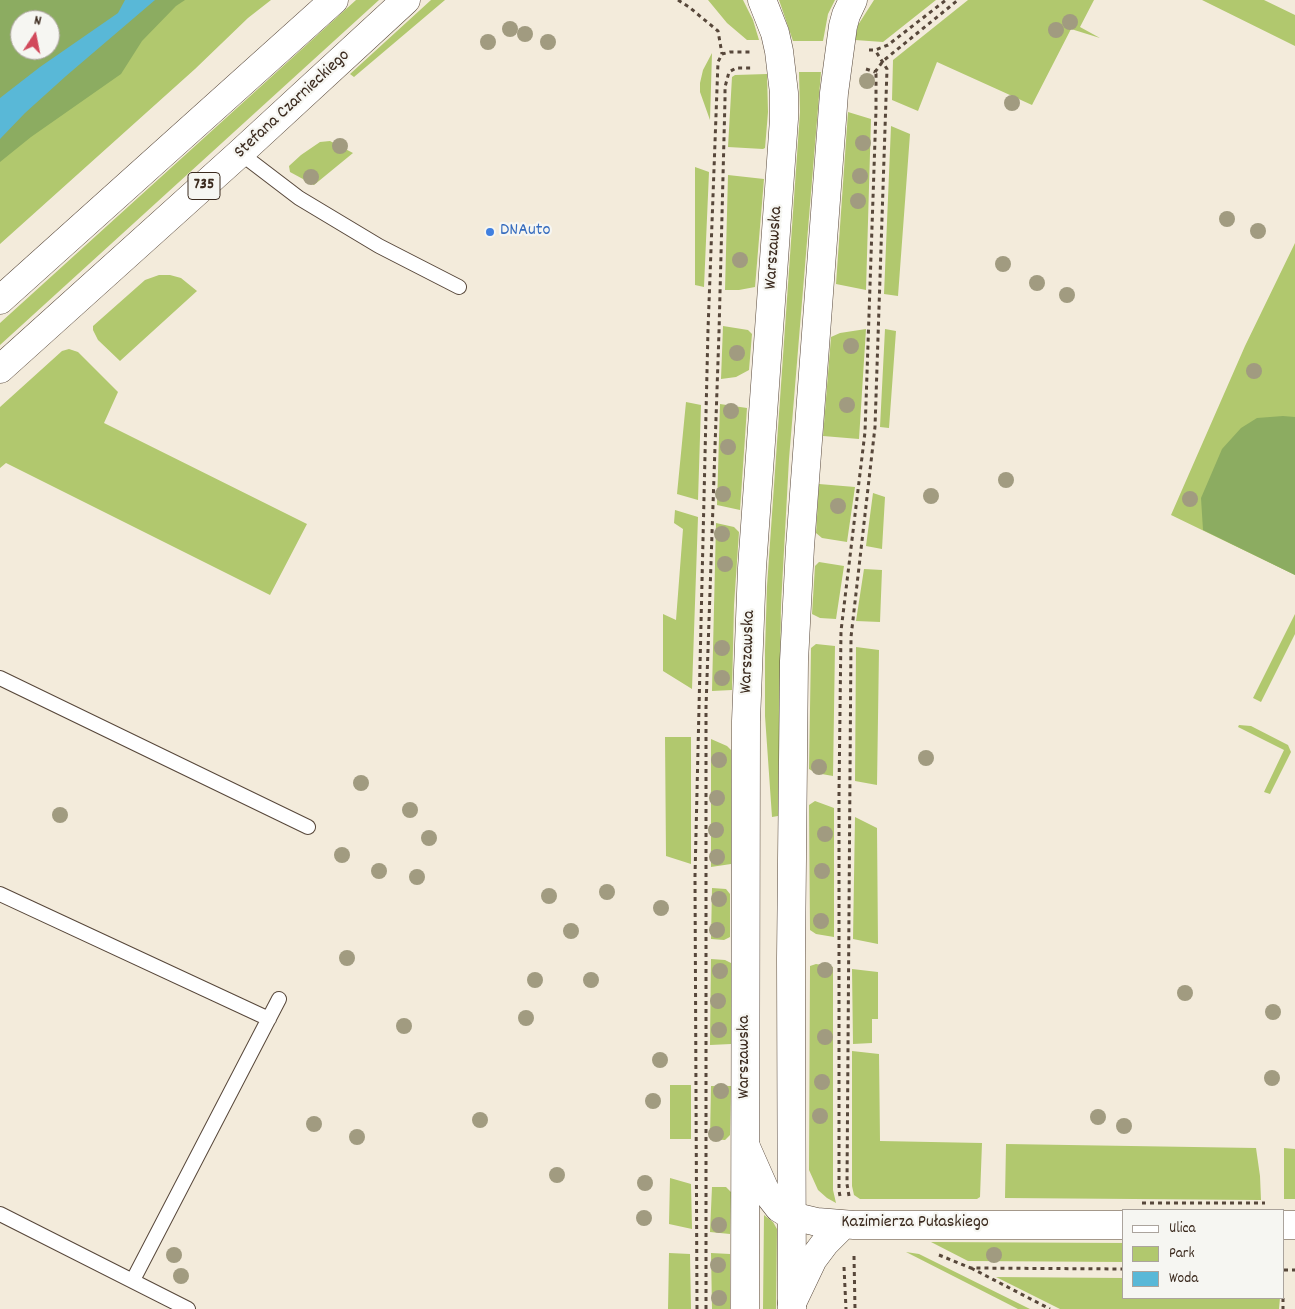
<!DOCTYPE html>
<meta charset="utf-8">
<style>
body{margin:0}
#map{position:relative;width:1295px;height:1309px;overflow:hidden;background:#f3ebdb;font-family:Dekko,sans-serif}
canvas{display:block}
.legend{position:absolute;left:1122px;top:1209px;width:162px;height:90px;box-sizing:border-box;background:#f6f6f2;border:1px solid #aba49d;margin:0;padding:6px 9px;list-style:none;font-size:15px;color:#3b2a1e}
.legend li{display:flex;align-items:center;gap:10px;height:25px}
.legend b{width:25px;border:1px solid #aba49d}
.north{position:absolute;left:10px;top:10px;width:50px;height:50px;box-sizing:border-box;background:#f6f6f2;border:1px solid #aba49d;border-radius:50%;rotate:11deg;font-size:14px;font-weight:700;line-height:20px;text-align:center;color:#3b2a1e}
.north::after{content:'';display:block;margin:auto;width:18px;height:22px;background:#d1495b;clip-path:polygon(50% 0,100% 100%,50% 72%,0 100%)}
</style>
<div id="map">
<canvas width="1295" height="1309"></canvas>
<ul class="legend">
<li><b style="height:6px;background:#fff"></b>Ulica</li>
<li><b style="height:14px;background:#b1c86e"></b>Park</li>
<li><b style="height:14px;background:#59b8d7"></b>Woda</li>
</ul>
<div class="north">N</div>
</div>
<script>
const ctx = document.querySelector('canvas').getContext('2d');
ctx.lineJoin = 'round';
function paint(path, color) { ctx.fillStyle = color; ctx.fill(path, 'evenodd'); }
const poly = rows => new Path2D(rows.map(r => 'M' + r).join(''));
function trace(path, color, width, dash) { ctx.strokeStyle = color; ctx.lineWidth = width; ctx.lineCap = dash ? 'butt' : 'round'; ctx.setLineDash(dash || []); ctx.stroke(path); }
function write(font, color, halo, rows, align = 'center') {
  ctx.font = font + ' Dekko,sans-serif'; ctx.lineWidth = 4.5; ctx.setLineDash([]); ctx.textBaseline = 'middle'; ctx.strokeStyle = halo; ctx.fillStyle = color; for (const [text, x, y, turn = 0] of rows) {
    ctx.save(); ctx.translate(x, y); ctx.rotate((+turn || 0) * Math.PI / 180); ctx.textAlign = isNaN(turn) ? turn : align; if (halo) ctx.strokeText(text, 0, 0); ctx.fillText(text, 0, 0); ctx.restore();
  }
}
paint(poly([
 [155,0,271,0,248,18,195,69,0,244,0,139],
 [356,0,379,0,0,345,0,323],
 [431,0,445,0,354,77,350,74],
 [708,0,743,0,753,20,759,40,747,40,727,23],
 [779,0,835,0,828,14,823,41,793,41],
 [874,0,936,0,883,42,855,40,858,25],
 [968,0,1094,0,1080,27,1100,38,1071,29,1032,105,937,62,918,111,892,100,893,60],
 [1202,0,1264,0,1295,15,1295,46],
 [712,53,710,120,700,92,700,83,703,70],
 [799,72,821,72,789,459,781,605,778,816,772,817,765,716,765,650,767,586,800,112],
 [767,74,768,112,765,148,763,149,728,147,732,77,735,75],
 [848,112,871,119,866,290,836,284],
 [891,126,910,134,898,296,884,294],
 [330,141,353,153,314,185,290,172,289,166,301,155,320,142],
 [695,167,709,172,704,287,695,285],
 [728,175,764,179,755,287,739,290,725,290],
 [1295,243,1295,575,1171,515,1245,346],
 [159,275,170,275,181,278,197,291,120,361,98,340,93,330,93,326,145,280],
 [723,326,748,330,752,334,749,370,736,377,721,379],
 [866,329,859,439,823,436,831,337,840,333],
 [885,329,896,331,889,428,880,427],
 [69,349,78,352,118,392,104,423,307,524,270,595,6,463,0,468,0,407,62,351],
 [686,402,701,405,698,500,677,494],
 [720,404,747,408,740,510,717,505],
 [819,484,855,487,847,542,822,538,816,533],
 [873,493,885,497,882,549,866,546],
 [675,510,698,517,692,689,663,671,663,614,676,620,683,529,674,523],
 [716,523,734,527,739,532,734,605,732,690,712,691],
 [819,562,844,566,836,619,820,618,812,614,815,566],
 [864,569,882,570,880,622,856,621],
 [1295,614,1295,634,1261,702,1253,698],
 [816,644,835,646,833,776,816,773,809,769,811,648],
 [856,647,879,650,877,785,855,781],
 [1239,725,1251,726,1288,745,1291,752,1270,794,1264,792,1284,750,1238,727],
 [665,737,691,737,691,864,666,856],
 [711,739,727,746,731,750,731,864,711,867],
 [815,801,834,808,834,937,816,934,810,930,809,805],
 [855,817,877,828,878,944,853,939],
 [712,888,726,889,730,894,730,937,724,940,711,939],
 [711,959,725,960,731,963,731,1044,710,1045],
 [816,964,833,967,833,1190,836,1203,827,1198,818,1190,809,1170,810,966],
 [852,969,878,972,878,1019,872,1019,872,1043,853,1044],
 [852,1051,879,1054,880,1141,982,1143,980,1197,977,1199,860,1199,854,1195,852,1186],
 [670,1085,691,1085,691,1139,670,1139],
 [711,1086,731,1086,730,1135,725,1140,710,1139],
 [1006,1144,1256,1148,1260,1176,1261,1200,1005,1198],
 [1284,1148,1295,1149,1295,1199,1284,1199],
 [670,1178,691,1184,692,1229,669,1224],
 [712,1187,726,1187,731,1192,730,1234,710,1232],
 [764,1215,773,1222,777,1229,776,1309,763,1309],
 [931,1242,1124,1243,1124,1262,968,1261],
 [906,1252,919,1254,1030,1309,1018,1309],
 [669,1253,690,1254,691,1309,668,1309],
 [711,1253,730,1254,730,1309,712,1309],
 [996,1277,1124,1278,1124,1298,1280,1298,1279,1309,1060,1309]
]), '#b1c86e');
paint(poly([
 [0,0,185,0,176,6,142,41,121,74,31,137,0,162],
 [20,20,50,20,50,50,20,50],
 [1283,416,1295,417,1295,575,1203,530,1201,498,1222,449,1241,428,1257,418]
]), '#8cac61');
paint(poly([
 [125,0,155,0,66,76,25,113,0,139,0,98,40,67,118,13]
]), '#59b8d7');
const lane = poly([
 [240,153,299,198,379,246,459,287],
 [0,678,308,827],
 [0,894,269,1019],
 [0,1214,188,1309],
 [133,1280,279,999]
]);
const street = poly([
 [746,1147,765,1190,779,1208,792,1216,817,1222,854,1225,1124,1225],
 [1284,1225,1295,1225],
 [792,1303,813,1259,825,1243,843,1225]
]);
const secondary = poly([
 [745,1309,746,721,752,568,784,119,784,93,779,51,775,33,762,0],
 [792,1309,791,958,794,661,800,547,834,93,843,26,846,15,853,0]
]);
const primary = poly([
 [0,300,334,0],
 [0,369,240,153,406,0]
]);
trace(lane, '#57473a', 16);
trace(street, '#57473a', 29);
trace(secondary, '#57473a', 29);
trace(primary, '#57473a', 29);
trace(poly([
 [678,0,689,7,718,31,722,54],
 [869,50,875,50,888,45,946,0],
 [866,69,875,72],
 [875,72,883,61,958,0],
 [840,1196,839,1191,839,793,841,631,865,432,876,110,876,74,875,72],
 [849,1196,847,1184,851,637,875,427,887,69,875,50],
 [1142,1203,1265,1203],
 [939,1255,971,1268,1124,1269],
 [854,1256,855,1309],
 [844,1267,846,1309],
 [971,1268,1050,1309],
 [1284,1270,1295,1270],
 [1283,1298,1283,1309],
 [697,1309,695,876,708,330,718,62,722,54,730,52,750,52],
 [706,1309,706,707,719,332,725,99,725,87,729,72,736,68,753,68]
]), '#57473a', 3, [4, 4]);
trace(lane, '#fff', 14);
trace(street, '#fff', 28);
trace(secondary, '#fff', 28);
trace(primary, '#fff', 28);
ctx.fillStyle = '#a19b80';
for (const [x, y] of [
 [1070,22],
 [510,29],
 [1056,30],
 [525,34],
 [488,42],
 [548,42],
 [867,81],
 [1012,103],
 [863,143],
 [340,146],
 [860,176],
 [311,177],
 [858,201],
 [1227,219],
 [1258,231],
 [740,260],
 [1003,264],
 [1037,283],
 [1067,295],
 [851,346],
 [737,353],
 [1254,371],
 [847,405],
 [731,411],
 [728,447],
 [1006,480],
 [723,494],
 [931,496],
 [1190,499],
 [838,506],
 [722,534],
 [725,564],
 [722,648],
 [722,678],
 [926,758],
 [719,760],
 [819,767],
 [361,783],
 [717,798],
 [410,810],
 [60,815],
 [716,830],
 [825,834],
 [429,838],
 [342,855],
 [717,857],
 [379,871],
 [822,871],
 [417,877],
 [607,892],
 [549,896],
 [719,899],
 [661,908],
 [821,921],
 [717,930],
 [571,931],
 [347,958],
 [825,970],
 [720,971],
 [535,980],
 [591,980],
 [1185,993],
 [718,1001],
 [1273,1012],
 [526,1018],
 [404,1026],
 [719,1030],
 [825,1037],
 [660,1060],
 [1272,1078],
 [822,1082],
 [721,1091],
 [653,1101],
 [820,1116],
 [1098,1117],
 [480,1120],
 [314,1124],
 [1124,1126],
 [716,1134],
 [357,1137],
 [557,1175],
 [645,1183],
 [644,1218],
 [719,1225],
 [174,1255],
 [994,1255],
 [718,1265],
 [181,1276],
 [719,1298]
]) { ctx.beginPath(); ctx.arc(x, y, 8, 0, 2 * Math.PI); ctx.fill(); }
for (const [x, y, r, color] of [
 [490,232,5,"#3f7fe0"]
]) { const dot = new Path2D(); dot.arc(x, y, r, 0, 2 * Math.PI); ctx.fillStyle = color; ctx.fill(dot); trace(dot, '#f6f6f2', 2); }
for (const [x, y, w] of [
 [204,186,32]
]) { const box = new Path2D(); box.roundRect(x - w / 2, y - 13.5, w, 27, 4); ctx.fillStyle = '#f6f6f2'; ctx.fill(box); trace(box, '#3b2a1e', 1); }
write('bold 16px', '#3b2a1e', null, [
 ["735",204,186]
]);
write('18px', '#3b2a1e', '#f6f6f2', [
 ["Stefana Czarnieckiego",293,105,-43],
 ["Warszawska",775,248,-86],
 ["Warszawska",749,652,-88],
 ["Warszawska",746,1057,-90],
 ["Kazimierza Pułaskiego",915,1224]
]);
write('18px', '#366cbe', '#f6f6f2', [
 ["DNAuto",500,232]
], 'left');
</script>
